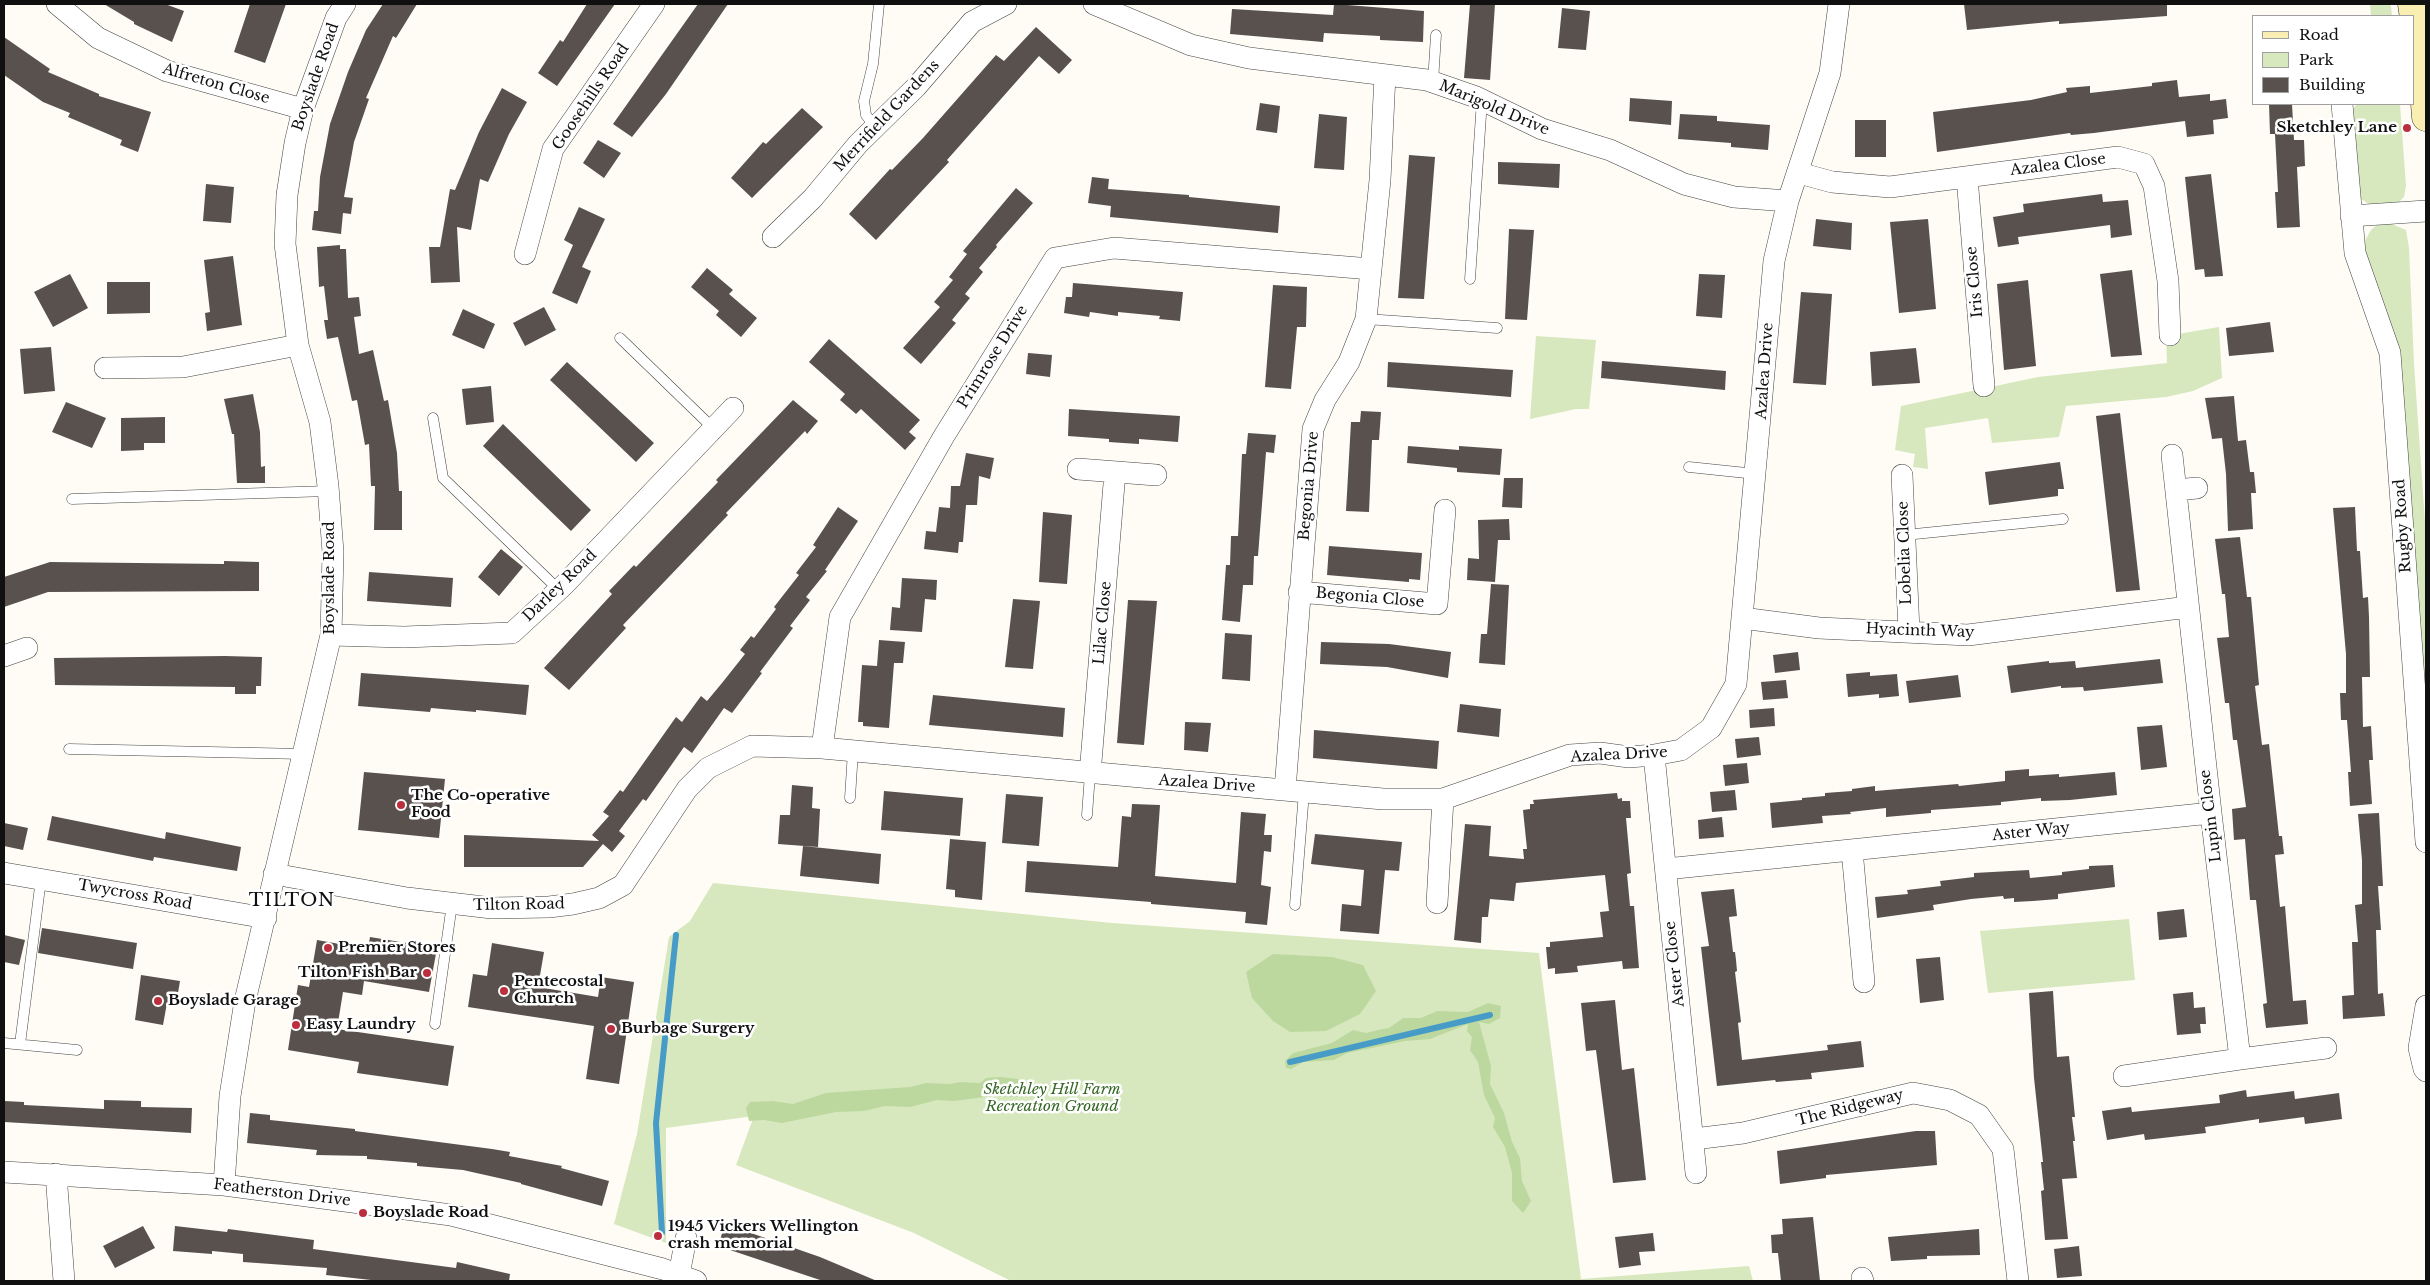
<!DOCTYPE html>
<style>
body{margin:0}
#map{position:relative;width:2430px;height:1285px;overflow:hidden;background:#fefcf5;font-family:"Libre Baskerville",serif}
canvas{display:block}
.frame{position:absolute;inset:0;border:5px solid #101010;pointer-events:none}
.legend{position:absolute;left:2252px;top:15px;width:162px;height:90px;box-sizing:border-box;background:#fff;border:1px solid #9f9f9f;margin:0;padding:6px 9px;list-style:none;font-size:15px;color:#101010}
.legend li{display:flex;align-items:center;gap:10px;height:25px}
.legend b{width:25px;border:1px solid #9f9f9f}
</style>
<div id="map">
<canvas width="2430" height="1285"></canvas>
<div class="frame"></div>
<ul class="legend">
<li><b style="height:6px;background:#fbeeb3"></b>Road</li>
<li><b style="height:14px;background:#d7e8bf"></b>Park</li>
<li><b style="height:14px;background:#59514d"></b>Building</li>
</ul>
</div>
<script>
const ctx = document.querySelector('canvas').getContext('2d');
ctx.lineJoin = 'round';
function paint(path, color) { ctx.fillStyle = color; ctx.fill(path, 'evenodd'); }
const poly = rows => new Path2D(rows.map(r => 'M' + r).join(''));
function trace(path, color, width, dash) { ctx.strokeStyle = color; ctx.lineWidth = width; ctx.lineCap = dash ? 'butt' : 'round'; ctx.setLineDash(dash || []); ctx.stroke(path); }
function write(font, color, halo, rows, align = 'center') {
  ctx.font = font + ' "Libre Baskerville",serif'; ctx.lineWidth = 5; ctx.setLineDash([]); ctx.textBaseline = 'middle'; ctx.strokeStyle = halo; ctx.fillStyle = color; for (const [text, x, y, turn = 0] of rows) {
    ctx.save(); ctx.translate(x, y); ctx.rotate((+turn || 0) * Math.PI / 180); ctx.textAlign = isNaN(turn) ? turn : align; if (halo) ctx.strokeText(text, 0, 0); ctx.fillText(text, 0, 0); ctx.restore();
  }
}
paint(poly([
 [2370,4,2389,4,2391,6,2392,16,2371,16],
 [2357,104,2400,104,2406,186,2404,197,2398,203,2380,208,2367,203,2360,198,2353,109],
 [2389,223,2406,230,2409,248,2414,364,2426,536,2426,789,2394,366,2362,246,2371,230,2377,225],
 [2219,327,2222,378,2193,391,2166,397,2066,406,2059,437,1992,443,1988,418,1925,428,1928,469,1913,467,1915,454,1895,450,1901,406,2038,377,2167,363,2166,336],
 [1536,336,1596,340,1589,409,1576,409,1530,419],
 [713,883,1112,923,1539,953,1581,1279,1749,1266,1753,1281,1011,1281,914,1233,736,1165,754,1116,666,1128,666,1243,614,1224,637,1134,669,937,690,921],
 [2129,919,2135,980,1988,993,1980,931]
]), '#d7e8bf');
paint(poly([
 [1273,954,1332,957,1363,965,1376,991,1360,1014,1326,1031,1290,1032,1273,1021,1252,998,1246,972],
 [1488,1003,1501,1006,1500,1018,1489,1024,1479,1022,1491,1066,1490,1084,1504,1113,1512,1142,1520,1158,1522,1181,1531,1201,1523,1213,1512,1201,1512,1173,1505,1147,1493,1127,1495,1118,1484,1095,1478,1062,1470,1050,1472,1037,1467,1031,1468,1024,1430,1039,1405,1041,1347,1053,1334,1060,1303,1062,1291,1069,1286,1068,1285,1061,1293,1053,1332,1043,1353,1030,1366,1033,1378,1030,1389,1028,1403,1018,1421,1018,1437,1011,1468,1012],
 [1000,1077,1018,1079,1026,1088,1018,1097,992,1096,954,1101,937,1100,910,1107,885,1106,864,1111,836,1112,782,1123,764,1120,749,1121,746,1108,750,1102,772,1101,793,1104,826,1093,910,1087,926,1083,950,1084,960,1082,980,1083,986,1078]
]), '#bcd89f');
trace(poly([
 [1290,1062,1490,1015],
 [662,1233,656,1123,676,935]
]), '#469cc7', 6);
paint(poly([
 [104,4,165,4,184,11,172,42,134,24,134,22],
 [250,4,286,4,265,63,234,52],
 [383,4,417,4,396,38,393,36,366,98,369,99,354,142,344,197,353,198,351,214,343,213,341,234,312,230,314,211,318,211,320,177,330,124,348,72,366,30],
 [587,4,615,4,557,86,538,73,560,40,563,42],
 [698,4,728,4,666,94,632,137,613,124],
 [1334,4,1424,11,1423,42,1380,40,1380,36,1324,33,1323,42,1230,34,1232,9,1333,15],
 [1470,4,1495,4,1490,80,1464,78],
 [1964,4,2167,4,2167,16,2059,24,2059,21,1967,30],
 [1562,8,1590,11,1586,50,1558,48],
 [1036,27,1072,60,1059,74,1039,56,947,160,949,162,876,240,849,214,890,169,892,170,923,138,996,55,1004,61],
 [4,37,50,69,48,72,99,94,99,96,151,112,138,152,120,145,122,140,68,117,70,113,43,102,4,75],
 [2177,80,2179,97,2210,94,2210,101,2226,99,2228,118,2213,120,2214,134,2187,137,2185,121,2094,133,2071,135,2070,133,1937,152,1933,112,2031,100,2067,92,2066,88,2090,86,2090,93,2152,86,2152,83],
 [502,88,527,102,509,134,488,182,480,179,471,230,457,227,460,282,431,283,429,247,440,247,450,189,455,190,479,132],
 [1630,98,1672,101,1671,125,1629,121],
 [1260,103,1280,106,1277,133,1256,130],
 [2269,104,2292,104,2294,140,2304,140,2305,166,2297,167,2300,227,2277,228,2275,192,2278,192,2275,134,2270,134],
 [802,108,823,127,752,198,731,178,763,142,766,144],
 [1319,114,1347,117,1344,170,1314,168],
 [1680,114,1717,116,1717,121,1770,125,1768,150,1731,147,1731,143,1678,139],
 [1855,120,1886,120,1886,157,1855,157],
 [598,140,621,153,604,178,583,163],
 [1409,155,1435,157,1424,299,1398,298],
 [1498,162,1560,164,1559,188,1498,184],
 [2211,174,2223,276,2205,277,2204,269,2195,270,2185,177],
 [1092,177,1109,179,1108,189,1189,195,1189,197,1280,206,1278,233,1110,217,1111,206,1088,203],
 [206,184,234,187,231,223,203,221],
 [1016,188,1033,203,996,245,997,247,979,268,983,272,965,294,970,298,952,320,956,323,921,364,903,348,940,307,934,302,953,280,949,277,967,254,963,251],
 [2102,194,2103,202,2128,200,2132,235,2111,238,2110,225,2018,237,2019,244,1998,247,1993,217,2024,212,2023,204],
 [579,207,605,219,582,267,591,271,577,304,552,293,573,245,564,240],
 [1816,219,1852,223,1851,250,1813,246],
 [1928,219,1936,309,1899,313,1890,222],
 [1509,229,1534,230,1527,320,1505,319],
 [340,245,340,249,346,249,348,298,359,297,361,316,354,317,359,354,373,350,384,401,388,400,397,453,399,491,402,491,402,530,374,530,375,486,371,486,369,444,365,445,357,400,352,401,338,337,327,339,324,320,328,320,324,286,319,287,317,247],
 [233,256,242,325,207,331,205,313,210,312,204,260],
 [707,268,733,290,729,294,757,318,741,337,716,315,719,311,691,287],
 [2132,270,2142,355,2111,357,2100,274],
 [70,274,88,308,53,327,34,292],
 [1699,274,1725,275,1722,318,1696,316],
 [2028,280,2036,366,2004,370,1997,284],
 [107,282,150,282,150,313,107,314],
 [1073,283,1183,292,1180,321,1159,319,1160,316,1118,312,1118,316,1090,312,1089,317,1064,313,1066,297,1072,297],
 [1273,285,1307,287,1306,327,1297,327,1291,389,1265,387],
 [1801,292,1832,294,1826,385,1793,383],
 [544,307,556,330,525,346,513,323],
 [463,309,495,324,484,349,452,335],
 [2270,322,2274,352,2229,356,2226,328],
 [829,339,920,420,909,432,916,438,905,450,861,409,856,414,840,400,845,394,809,362],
 [51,347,55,391,24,394,20,349],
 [1916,348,1920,383,1872,386,1870,352],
 [1028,353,1052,355,1050,377,1026,374],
 [1602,361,1726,371,1725,390,1601,378],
 [567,362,654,443,636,462,550,380],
 [1388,362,1513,370,1511,397,1387,387],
 [491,386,494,422,466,425,462,389],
 [253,394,260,432,261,467,265,466,265,483,237,483,234,434,232,434,224,399],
 [2234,396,2238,441,2246,440,2250,472,2254,472,2256,493,2251,493,2253,529,2228,531,2226,474,2222,438,2212,439,2205,398],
 [793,400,818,421,807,434,805,431,726,513,728,515,623,625,626,628,569,690,544,668,612,594,609,591,634,565,636,567,718,482,716,480],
 [66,402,106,418,92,448,52,432],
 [1069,409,1180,416,1178,442,1139,439,1139,444,1123,443,1109,442,1109,439,1068,436],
 [1361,411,1381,412,1379,440,1372,440,1369,512,1346,511,1351,422,1360,422],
 [2120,413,2140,590,2116,592,2096,416],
 [165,417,165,443,144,443,144,450,121,451,121,418],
 [503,424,591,510,571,531,483,446],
 [1248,433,1276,435,1274,453,1266,452,1258,556,1254,556,1253,585,1243,585,1240,622,1222,620,1226,565,1230,565,1231,536,1238,536,1242,454,1246,454],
 [1408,446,1459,450,1459,446,1502,449,1500,475,1457,472,1457,468,1407,463],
 [966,453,994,458,990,479,979,476,977,505,966,505,963,542,959,542,958,553,924,549,926,531,936,532,939,507,950,508,951,486,960,486],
 [2060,462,2064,489,2058,489,2058,496,1989,505,1985,472],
 [1504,478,1523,478,1522,508,1502,507],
 [838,507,858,521,825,570,827,571,806,597,810,600,790,626,793,628,760,672,762,673,732,713,724,708,692,753,684,747,646,801,643,799,619,831,625,836,612,852,603,844,583,867,464,867,464,835,599,841,592,835,609,816,603,812,620,790,623,792,676,717,682,722,701,696,707,701,722,683,745,654,740,650,751,636,754,638,776,609,774,607,799,575,796,573,816,547,813,545],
 [2355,507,2357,551,2360,551,2363,598,2368,597,2369,617,2370,677,2362,677,2363,727,2371,726,2373,760,2369,760,2372,804,2350,806,2348,772,2351,772,2347,720,2341,720,2340,693,2346,693,2346,654,2333,508],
 [1043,512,1072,515,1067,584,1039,582],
 [1509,519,1510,540,1498,540,1495,582,1467,580,1468,558,1479,559,1478,520],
 [2240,537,2247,597,2251,597,2259,685,2255,686,2262,745,2269,744,2279,836,2282,836,2284,854,2275,855,2280,907,2285,906,2293,1001,2306,1000,2308,1024,2266,1028,2263,1004,2267,1003,2256,900,2250,900,2245,839,2234,840,2232,809,2246,807,2237,740,2233,740,2229,703,2225,703,2217,638,2229,637,2225,594,2222,594,2215,539],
 [1329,546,1422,553,1420,580,1409,579,1409,582,1327,575],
 [501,549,523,567,499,596,478,577],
 [224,561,259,562,259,591,48,592,4,607,4,577,50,562,224,564],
 [369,572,453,578,451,607,367,601],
 [902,578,937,580,936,600,925,599,922,632,890,630,892,607,900,608],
 [1491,584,1509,585,1505,665,1479,663,1481,634,1487,634],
 [1013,599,1040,601,1033,669,1005,667],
 [1128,600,1157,601,1144,745,1117,743],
 [1225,633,1252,635,1250,681,1222,679],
 [879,640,905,642,903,663,894,663,889,728,863,726,863,722,858,722,862,665,877,666],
 [1321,642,1389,644,1451,652,1448,678,1387,667,1320,664],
 [1798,652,1800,670,1775,673,1773,655],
 [225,656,262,657,261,686,256,686,256,694,235,694,235,687,55,685,54,658],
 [2160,659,2163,683,2084,691,2083,687,2061,688,2061,686,2011,693,2007,666,2049,661,2049,663,2075,661,2076,668],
 [1870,672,1870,676,1897,674,1899,696,1879,698,1879,694,1848,697,1846,674],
 [361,673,529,685,526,715,476,710,476,712,431,708,430,712,358,706],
 [1958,675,1961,697,1909,703,1906,681],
 [1786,680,1788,698,1763,700,1761,682],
 [933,695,1065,708,1063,737,929,725],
 [1460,704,1501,709,1499,737,1457,732],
 [1774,708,1775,726,1750,728,1749,710],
 [1185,722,1211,723,1208,752,1184,750],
 [2162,725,2167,767,2141,770,2137,727],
 [1314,730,1439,741,1437,769,1313,758],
 [1759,737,1761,755,1737,758,1735,739],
 [1747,763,1749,783,1725,786,1723,765],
 [2029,769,2029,776,2059,774,2059,777,2115,772,2117,795,2070,800,2041,801,2041,798,2001,802,2001,805,1931,810,1931,813,1886,817,1886,808,1850,812,1851,814,1822,816,1823,823,1772,828,1770,803,1802,800,1802,798,1825,796,1825,793,1852,791,1852,789,1875,786,1875,791,1958,784,1959,786,2005,781,2005,771],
 [364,772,445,779,439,838,358,830],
 [792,785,813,787,812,808,820,809,818,847,778,844,780,815,790,815],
 [1735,790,1737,810,1712,812,1710,792],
 [884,791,963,798,960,836,881,830],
 [1617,793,1618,799,1622,798,1622,801,1630,801,1631,818,1626,818,1631,873,1627,874,1630,906,1634,906,1639,968,1623,969,1622,961,1577,966,1578,972,1555,974,1555,968,1548,969,1546,947,1550,947,1550,942,1603,937,1600,912,1609,911,1605,875,1516,883,1514,901,1490,899,1488,917,1482,917,1481,943,1454,940,1465,824,1491,826,1489,856,1524,859,1523,849,1527,849,1523,810,1530,809,1530,804,1534,804,1533,800],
 [1006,794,1043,797,1039,846,1002,843],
 [1132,804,1160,805,1155,876,1236,883,1241,812,1266,814,1264,835,1272,835,1271,852,1264,851,1261,885,1271,887,1267,925,1245,923,1246,912,1151,904,1151,902,1025,892,1027,861,1118,867,1122,816,1131,817],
 [2379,813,2383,886,2378,886,2381,930,2376,930,2378,994,2383,993,2385,1016,2343,1019,2342,996,2354,995,2352,942,2358,942,2355,905,2362,904,2362,860,2358,814],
 [52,816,165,839,166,832,241,847,237,871,154,857,153,861,47,840],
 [1722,817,1724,837,1699,839,1698,820],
 [4,823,28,828,23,850,4,846],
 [1315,834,1402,842,1399,871,1385,870,1379,934,1340,931,1342,904,1361,906,1364,870,1311,864],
 [950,839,986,842,982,900,955,897,955,890,946,889],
 [803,846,881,854,879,884,800,876],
 [2113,865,2115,887,2058,894,2058,899,2033,901,2014,902,2014,898,2004,899,2003,896,1971,899,1933,905,1934,910,1877,918,1875,897,1908,894,1907,890,1941,886,1940,881,1974,877,1974,873,2029,870,2030,878,2062,875,2062,872,2089,869,2089,866],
 [1734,889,1737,916,1729,917,1733,952,1735,952,1736,960,1737,971,1735,972,1741,1022,1738,1023,1742,1060,1828,1050,1827,1045,1861,1041,1864,1067,1811,1073,1812,1079,1776,1082,1775,1080,1717,1086,1701,947,1709,946,1701,892],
 [2184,909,2187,937,2159,940,2157,912],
 [42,928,137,943,133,969,38,953],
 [4,935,25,940,19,965,4,962],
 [370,937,437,948,429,992,364,981,362,995,343,992,337,1029,454,1046,448,1086,357,1073,359,1062,288,1050,298,985,309,987,317,940,368,949],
 [492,943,544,952,538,987,598,997,601,977,634,982,619,1084,586,1079,594,1026,468,1007,473,974,487,976],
 [1940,957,1944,1000,1920,1003,1916,959],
 [141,975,180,981,176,1005,167,1003,163,1025,135,1020],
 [2053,991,2057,1057,2069,1056,2075,1117,2072,1117,2075,1141,2073,1141,2077,1178,2062,1179,2068,1239,2045,1240,2041,1191,2044,1190,2041,1162,2043,1162,2034,1078,2029,993],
 [2193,992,2194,1008,2205,1007,2206,1024,2200,1024,2201,1033,2177,1035,2173,994],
 [1615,1000,1622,1070,1634,1068,1646,1180,1613,1183,1596,1050,1586,1051,1581,1003],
 [2246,1090,2247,1097,2294,1091,2295,1099,2339,1093,2342,1119,2305,1124,2304,1117,2259,1123,2259,1119,2205,1127,2206,1133,2145,1140,2144,1134,2107,1140,2102,1111,2131,1107,2132,1112,2220,1103,2219,1095],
 [104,1100,141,1101,141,1107,192,1108,191,1133,4,1122,4,1101,24,1102,24,1105,104,1109],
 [250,1113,270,1115,270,1120,355,1129,355,1131,492,1149,510,1152,509,1156,562,1166,561,1168,609,1181,602,1206,521,1184,521,1183,463,1170,417,1166,417,1163,367,1159,367,1156,316,1155,317,1150,247,1143],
 [1916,1131,1935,1131,1937,1165,1826,1175,1826,1178,1780,1184,1777,1151],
 [1813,1217,1820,1281,1781,1281,1778,1253,1772,1253,1771,1235,1783,1234,1782,1219],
 [725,1224,820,1257,877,1281,823,1281,718,1246],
 [143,1226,155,1248,115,1268,103,1246],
 [175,1226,227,1232,228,1229,298,1238,314,1240,313,1249,456,1268,457,1262,510,1274,509,1281,380,1281,326,1275,327,1268,243,1262,243,1254,212,1251,212,1254,173,1251],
 [1979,1229,1980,1255,1927,1256,1927,1259,1891,1261,1888,1237],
 [1653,1233,1655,1251,1639,1252,1641,1265,1619,1268,1615,1237],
 [2079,1246,2082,1276,2057,1278,2054,1249]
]), '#59514d');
const lane = poly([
 [1433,82,1436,35],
 [875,127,866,115,864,101,873,64,879,4],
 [1470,279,1482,100],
 [1366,319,1497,328],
 [620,338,714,429],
 [433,418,443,478,559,590],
 [1689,467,1756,474],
 [72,499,329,491],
 [1905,535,2063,519],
 [69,749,304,754],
 [850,798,853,751],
 [1087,815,1090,774],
 [1295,905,1304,792],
 [435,1024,452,904],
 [4,1043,77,1050],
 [20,1044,41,879]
]);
const street = poly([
 [57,4,98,38,167,71,303,109],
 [1094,4,1191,45,1249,58,1427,80,1476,97,1542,129,1610,150,1684,184,1734,197,1788,201],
 [2342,104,2355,253,2390,353,2426,842],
 [1799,173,1832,182,1890,187,2118,157,2144,164,2154,186,2168,281,2170,335],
 [1967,177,1984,386],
 [2351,216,2426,211],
 [773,237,813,198,858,144,916,87,972,22,1006,4],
 [525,254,553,149,654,4],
 [105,368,183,367,298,345],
 [1078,469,1156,475],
 [1902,475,1909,631],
 [2176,490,2197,488],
 [1299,592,1437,604,1445,510],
 [1742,618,1819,628,1968,635,2188,607],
 [331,635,404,637,512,633,564,585,733,408],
 [4,656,27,648],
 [822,748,840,617,944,436,1055,258,1114,248,1371,269],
 [1654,755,1696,1173],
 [1090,774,1115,472],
 [1285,790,1313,429,1325,400,1349,362,1366,319,1380,180,1385,75],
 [1852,850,1864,982],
 [1666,869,2211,813],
 [4,873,266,918],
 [274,874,407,898,492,908,549,907,573,904,599,898,623,885,687,789,708,768,752,746,822,748,1383,799,1443,799,1570,755,1600,753,1629,757,1654,755,1681,750,1711,728,1736,684,1774,261,1788,201,1830,73,1839,4],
 [1437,903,1443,799],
 [2426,1006,2419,1048,2424,1069,2426,1071],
 [2240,1059,2326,1048],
 [2124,1076,2240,1059,2211,813,2172,455],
 [1694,1139,1743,1133,1913,1093,1950,1100,1979,1115,2003,1149,2018,1281],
 [4,1172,224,1185,451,1215,663,1269,696,1281],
 [56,1174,64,1281],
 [224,1185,230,1096,245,1001,331,635,333,552,328,486,320,422,298,345,285,244,287,195,295,143,303,109,336,18,345,4],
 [679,1275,686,1238],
 [1862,1278,1863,1281]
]);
const secondary = poly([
 [2412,4,2423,78,2426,117]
]);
trace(lane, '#434343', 11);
trace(street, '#434343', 22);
trace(secondary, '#323232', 29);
trace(lane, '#fff', 10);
trace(street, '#fff', 21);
trace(secondary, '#fbeeb3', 28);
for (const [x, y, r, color] of [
 [2407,128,5,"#bb2e3e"],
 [401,805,5,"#bb2e3e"],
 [328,948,5,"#bb2e3e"],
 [427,973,5,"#bb2e3e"],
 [504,991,5,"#bb2e3e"],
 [158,1001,5,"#bb2e3e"],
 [296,1025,5,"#bb2e3e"],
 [611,1029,5,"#bb2e3e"],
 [363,1213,5,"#bb2e3e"],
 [658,1236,5,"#bb2e3e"]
]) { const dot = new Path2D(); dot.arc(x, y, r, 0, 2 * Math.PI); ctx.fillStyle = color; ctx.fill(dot); trace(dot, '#fff', 2); }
write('15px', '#101010', '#fff', [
 ["Boyslade Road",316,77,-71],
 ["Alfreton Close",216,84,16],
 ["Goosehills Road",591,97,-56],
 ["Marigold Drive",1494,108,23],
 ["Merrifield Gardens",887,116,-47],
 ["Azalea Close",2058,165,-7],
 ["Iris Close",1975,282,-95],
 ["Primrose Drive",993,357,-58],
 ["Azalea Drive",1765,371,-86],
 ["Begonia Drive",1309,486,-85],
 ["Rugby Road",2403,526,-94],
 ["Lobelia Close",1905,553,-92],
 ["Boyslade Road",330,578,-90],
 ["Darley Road",560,586,-44],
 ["Begonia Close",1370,598,5],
 ["Lilac Close",1103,623,-85],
 ["Hyacinth Way",1920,631,2],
 ["Azalea Drive",1619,755,-3],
 ["Azalea Drive",1207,784,4],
 ["Lupin Close",2211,816,-97],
 ["Aster Way",2031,832,-6],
 ["Twycross Road",135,895,10],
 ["Tilton Road",519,905,-1],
 ["Aster Close",1675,964,-96],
 ["The Ridgeway",1850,1108,-14],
 ["Featherston Drive",282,1193,7]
]);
write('bold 15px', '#101010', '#fff', [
 ["Sketchley Lane",2397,128,"right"],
 ["The Co-operative",411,796],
 ["Food",411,813],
 ["Premier Stores",338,948],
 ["Tilton Fish Bar",417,973,"right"],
 ["Pentecostal",514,982],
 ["Church",514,999],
 ["Boyslade Garage",168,1001],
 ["Easy Laundry",306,1025],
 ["Burbage Surgery",621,1029],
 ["Boyslade Road",373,1213],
 ["1945 Vickers Wellington",668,1227],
 ["crash memorial",668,1244]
], 'left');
write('italic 15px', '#356623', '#fff', [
 ["Sketchley Hill Farm",1052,1090],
 ["Recreation Ground",1052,1107]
]);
ctx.letterSpacing = '1px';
write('18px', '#101010', '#fff', [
 ["TILTON",292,901]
]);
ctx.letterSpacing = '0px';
</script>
